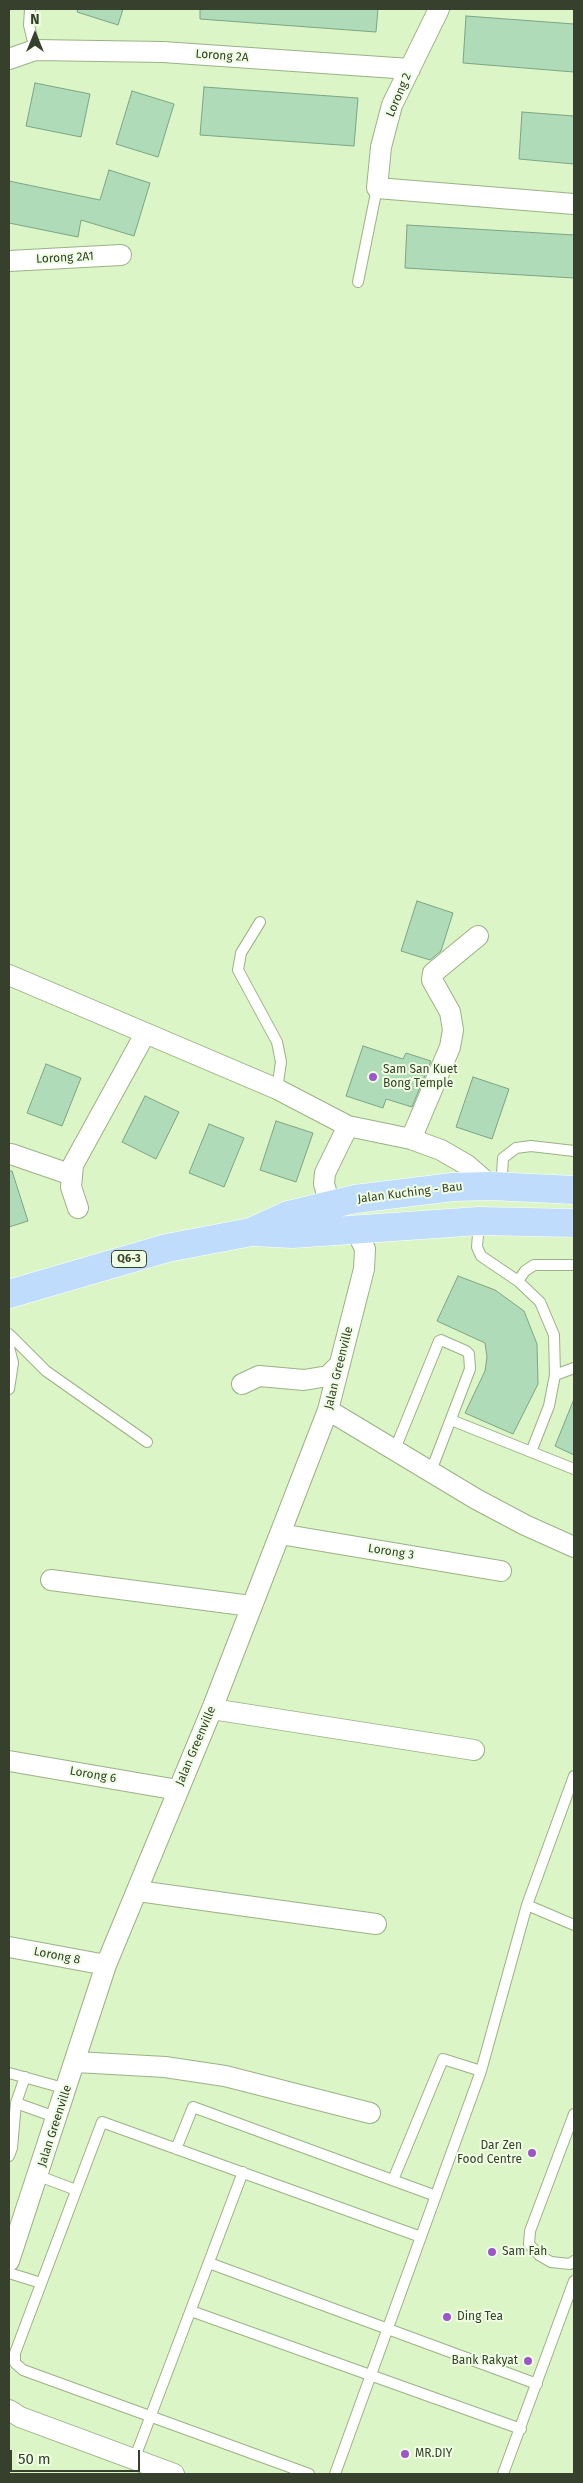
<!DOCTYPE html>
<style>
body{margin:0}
#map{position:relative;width:583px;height:2483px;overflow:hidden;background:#dcf5c6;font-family:"Fira Sans",sans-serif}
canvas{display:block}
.frame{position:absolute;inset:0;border:10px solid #36402d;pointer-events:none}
.north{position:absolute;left:10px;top:10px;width:50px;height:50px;-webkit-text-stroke:4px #effee2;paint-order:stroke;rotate:0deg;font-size:14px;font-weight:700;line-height:20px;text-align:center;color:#36402d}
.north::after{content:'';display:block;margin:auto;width:18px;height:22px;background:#36402d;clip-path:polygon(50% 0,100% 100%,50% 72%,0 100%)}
.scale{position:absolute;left:10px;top:2450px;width:130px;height:22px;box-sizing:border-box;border:2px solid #36402d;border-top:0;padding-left:6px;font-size:15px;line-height:18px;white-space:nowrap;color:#36402d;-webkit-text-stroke:4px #effee2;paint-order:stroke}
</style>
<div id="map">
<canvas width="583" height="2483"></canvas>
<div class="frame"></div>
<div class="north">N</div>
<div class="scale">50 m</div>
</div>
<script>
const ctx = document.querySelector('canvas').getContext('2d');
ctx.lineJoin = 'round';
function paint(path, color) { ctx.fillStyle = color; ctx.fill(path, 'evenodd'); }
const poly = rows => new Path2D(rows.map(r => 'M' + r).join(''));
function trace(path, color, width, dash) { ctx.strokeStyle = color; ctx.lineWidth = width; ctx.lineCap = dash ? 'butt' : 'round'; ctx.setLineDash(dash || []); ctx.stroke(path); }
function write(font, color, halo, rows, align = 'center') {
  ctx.font = font + ' "Fira Sans",sans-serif'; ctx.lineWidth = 4; ctx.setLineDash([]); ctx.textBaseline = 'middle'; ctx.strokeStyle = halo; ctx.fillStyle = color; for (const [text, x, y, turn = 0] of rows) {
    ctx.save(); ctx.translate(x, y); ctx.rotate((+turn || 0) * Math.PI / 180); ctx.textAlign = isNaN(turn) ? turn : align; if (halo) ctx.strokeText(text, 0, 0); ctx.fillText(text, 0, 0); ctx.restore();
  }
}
const building = poly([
 [78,9,123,9,118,25,77,12,78,9],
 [200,9,378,9,376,32,200,19,200,9],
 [466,16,574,24,574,72,463,63,466,16],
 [35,83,90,94,81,137,26,126,35,83],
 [204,87,358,98,354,146,200,135,204,87],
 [132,91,174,104,158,157,116,144,132,91],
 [522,112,574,116,574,164,519,159,522,112],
 [109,170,150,183,134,236,81,220,78,237,9,223,9,181,100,200,109,170],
 [407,225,574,235,574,278,405,268,407,225],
 [417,901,453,913,441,951,430,960,401,951,417,901],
 [363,1046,403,1059,406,1053,431,1061,412,1107,386,1099,383,1108,346,1096,363,1046],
 [46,1064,81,1078,62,1126,27,1113,46,1064],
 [473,1077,509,1089,492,1139,456,1127,473,1077],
 [145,1096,179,1112,156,1159,122,1142,145,1096],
 [276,1121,313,1133,296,1182,260,1170,276,1121],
 [209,1124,244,1138,224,1187,189,1173,209,1124],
 [9,1171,12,1171,28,1221,9,1227,9,1171],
 [458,1276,495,1290,524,1311,537,1344,538,1384,513,1434,465,1413,485,1371,487,1357,485,1343,437,1321,458,1276],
 [574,1399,574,1455,555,1446,574,1399]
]);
paint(building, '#afdbb8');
trace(building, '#7ba584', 1);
const lane = poly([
 [30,9,29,25,35,50],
 [358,282,377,188],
 [260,922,241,953,238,970,277,1042,281,1062,277,1089],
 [506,1184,502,1174,503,1158,516,1148,531,1146,574,1151],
 [479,1222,477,1247,481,1256,518,1281,540,1302,554,1335,555,1375,549,1406,531,1452],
 [518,1281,525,1271,534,1265,574,1265],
 [9,1334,46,1371,147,1442],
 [9,1347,13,1363,9,1389],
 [555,1375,574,1368],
 [451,1420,574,1469],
 [395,1449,439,1341,441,1340,466,1351,469,1354,470,1369,431,1471],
 [527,1905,574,1925],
 [9,2073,67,2089],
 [16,2103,58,2118],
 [574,2114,530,2231,529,2244,539,2255,551,2262,570,2264,574,2261],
 [176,2149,193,2107,436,2196],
 [9,2156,12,2148,16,2103,25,2077],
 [39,2176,76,2190],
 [393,2180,443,2059,481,2071],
 [209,2263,537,2384],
 [9,2273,41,2283],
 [191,2311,521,2429],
 [134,2460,243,2172],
 [309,2474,23,2370,15,2363,15,2353,102,2122,421,2237],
 [335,2474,481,2071,527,1905,574,1776],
 [503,2474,574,2281]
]);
const street = poly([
 [439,9,392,105,381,147,377,188,574,204],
 [9,59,35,50,163,52,410,69],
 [9,261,121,255],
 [9,975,277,1089,348,1126,411,1139,441,1150,467,1165,491,1186],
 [411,1139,450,1047,453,1030,450,1012,432,980,433,973,478,936],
 [11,1154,72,1175],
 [330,1204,324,1184,325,1173,348,1126],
 [78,1208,71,1187,73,1165,145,1034],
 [242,1384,259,1376,304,1380,328,1376,340,1364],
 [328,1410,476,1499,525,1525,574,1547],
 [280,1534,501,1571],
 [51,1580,251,1606],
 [212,1709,474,1750],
 [9,1761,178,1790],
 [138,1891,376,1924],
 [9,1947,106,1965],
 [76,2062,165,2067,225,2076,370,2113],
 [9,2261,106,1965,212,1709,328,1410,364,1269,365,1249,356,1230],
 [9,2410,20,2417,174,2474]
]);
const primary = poly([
 [255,1232,292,1234,479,1221,574,1223],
 [9,1294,167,1248,251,1232,288,1215,355,1199,453,1187,491,1186,574,1190]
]);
trace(lane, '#9ab285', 12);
trace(street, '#9ab285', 22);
trace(primary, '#fff', 29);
trace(lane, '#fff', 10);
trace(street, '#fff', 20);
trace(primary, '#bfdcfc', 28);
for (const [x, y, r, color] of [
 [373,1077,5,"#9d55c9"],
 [532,2153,5,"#9d55c9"],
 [492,2252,5,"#9d55c9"],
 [447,2317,5,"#9d55c9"],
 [528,2361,5,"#9d55c9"],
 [405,2454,5,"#9d55c9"]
]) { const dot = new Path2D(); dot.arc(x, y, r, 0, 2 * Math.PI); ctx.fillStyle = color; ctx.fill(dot); trace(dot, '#effee2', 2); }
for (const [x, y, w] of [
 [129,1259,35]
]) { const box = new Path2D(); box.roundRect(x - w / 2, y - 8.5, w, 17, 4); ctx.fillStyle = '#effee2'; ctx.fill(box); trace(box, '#36402d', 1); }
write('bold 11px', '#36402d', null, [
 ["Q6-3",129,1259]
]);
write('12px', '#36402d', '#effee2', [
 ["Lorong 2A",222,56,4],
 ["Lorong 2",399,95,-67],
 ["Lorong 2A1",65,258,-3],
 ["Jalan Kuching - Bau",410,1193,-7],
 ["Jalan Greenville",339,1368,-76],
 ["Lorong 3",391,1552,9],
 ["Jalan Greenville",196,1746,-67],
 ["Lorong 6",93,1775,10],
 ["Lorong 8",57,1956,11],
 ["Jalan Greenville",55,2126,-72]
]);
write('12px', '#36402d', '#effee2', [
 ["Sam San Kuet",383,1070],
 ["Bong Temple",383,1084],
 ["Dar Zen",522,2146,"right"],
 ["Food Centre",522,2160,"right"],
 ["Sam Fah",502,2252],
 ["Ding Tea",457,2317],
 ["Bank Rakyat",518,2361,"right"],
 ["MR.DIY",415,2454]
], 'left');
</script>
